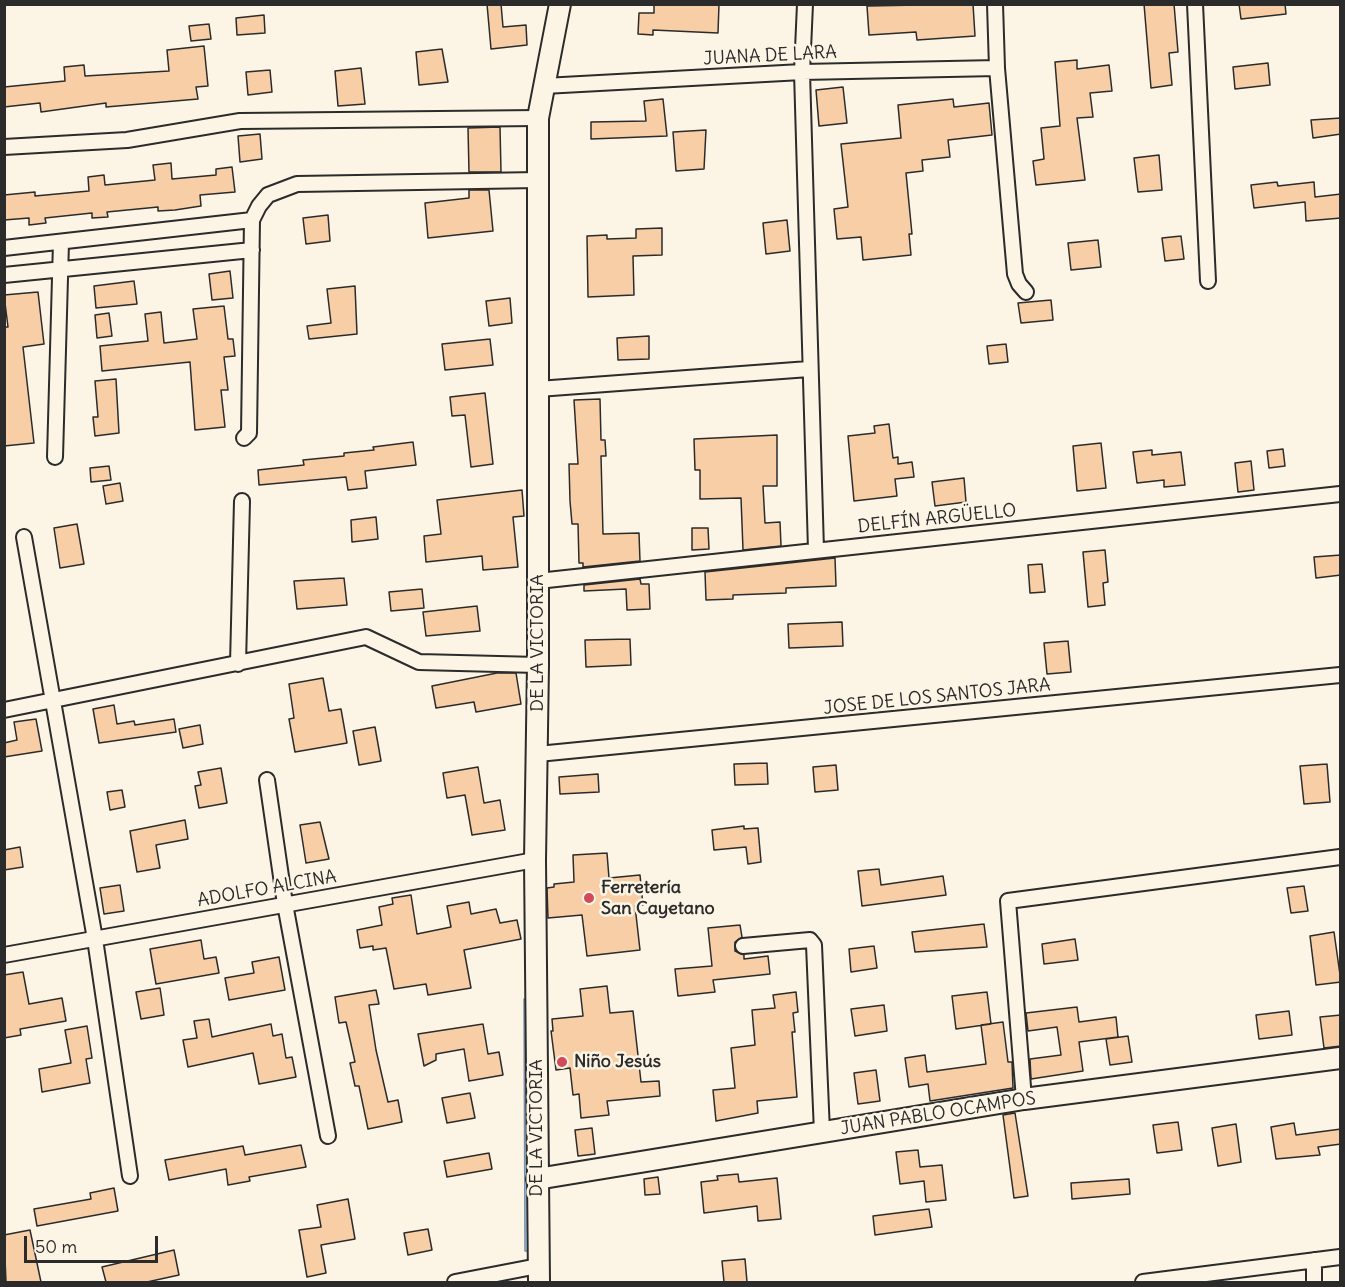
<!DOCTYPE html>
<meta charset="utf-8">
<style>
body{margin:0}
#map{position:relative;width:1345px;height:1287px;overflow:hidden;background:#fcf5e5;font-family:Delius,sans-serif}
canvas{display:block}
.frame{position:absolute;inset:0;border:6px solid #2b2b2b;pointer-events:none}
.scale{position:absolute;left:24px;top:1236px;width:134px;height:27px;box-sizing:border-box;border:3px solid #2b2b2b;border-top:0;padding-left:8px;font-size:18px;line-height:21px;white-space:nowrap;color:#2b2b2b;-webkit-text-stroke:4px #fcf5e5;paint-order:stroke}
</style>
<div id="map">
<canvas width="1345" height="1287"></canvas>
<div class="frame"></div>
<div class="scale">50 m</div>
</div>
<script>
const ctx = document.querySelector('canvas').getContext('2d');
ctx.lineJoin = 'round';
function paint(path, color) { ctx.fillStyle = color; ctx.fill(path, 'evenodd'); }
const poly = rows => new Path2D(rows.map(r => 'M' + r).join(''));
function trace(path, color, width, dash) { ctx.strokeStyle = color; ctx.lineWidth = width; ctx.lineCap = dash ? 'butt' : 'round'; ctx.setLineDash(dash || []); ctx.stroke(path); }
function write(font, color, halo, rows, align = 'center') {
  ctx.font = font + ' Delius,sans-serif'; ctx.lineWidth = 5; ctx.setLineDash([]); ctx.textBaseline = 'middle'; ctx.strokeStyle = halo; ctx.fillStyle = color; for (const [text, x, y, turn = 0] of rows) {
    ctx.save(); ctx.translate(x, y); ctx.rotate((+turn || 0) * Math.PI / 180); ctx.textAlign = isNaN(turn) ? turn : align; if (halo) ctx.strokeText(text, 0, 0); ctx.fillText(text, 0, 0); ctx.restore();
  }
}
const water = poly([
 [524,999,527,999,528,1251,525,1251,524,999]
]);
paint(water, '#add1f6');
trace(water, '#798fa5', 1.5);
const building = poly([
 [487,4,501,4,503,27,526,25,527,45,491,49,487,4],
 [654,4,719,4,718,33,653,30,653,35,638,34,639,13,654,13,654,4],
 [973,4,975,36,917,40,916,32,869,35,867,6,973,4],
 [1144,4,1174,4,1178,52,1169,53,1172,85,1151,88,1144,4],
 [1239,4,1285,4,1286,14,1241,19,1239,4],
 [264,15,265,33,237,35,236,18,264,15],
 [209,24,211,39,191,41,189,26,209,24],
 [204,46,208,86,196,87,198,99,106,107,106,103,41,112,40,103,4,107,4,87,65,81,64,67,84,65,85,76,169,71,167,50,204,46],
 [442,49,448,82,419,85,416,52,442,49],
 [1077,60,1077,69,1109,65,1112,91,1090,93,1093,117,1077,118,1085,180,1036,185,1033,161,1044,159,1041,128,1060,126,1055,62,1077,60],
 [1268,63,1270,85,1235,89,1233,67,1268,63],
 [361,68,365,104,338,106,335,71,361,68],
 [270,70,272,92,248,95,246,72,270,70],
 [843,87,847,123,819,126,816,90,843,87],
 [663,99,667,136,591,139,591,122,646,121,644,101,663,99],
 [953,99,954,107,989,103,992,135,948,140,950,157,922,160,923,171,906,173,912,234,909,234,911,255,863,260,861,237,837,239,834,209,848,207,841,144,901,138,898,105,953,99],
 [1341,118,1341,134,1313,138,1311,120,1341,118],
 [500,127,501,172,469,172,468,128,500,127],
 [706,130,704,169,676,171,673,132,706,130],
 [260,134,262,159,240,162,238,136,260,134],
 [1159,155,1162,190,1138,192,1134,158,1159,155],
 [171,163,172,179,216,175,216,169,232,167,235,192,200,195,201,206,175,210,158,211,158,207,107,212,108,217,92,218,92,213,45,218,46,223,29,225,29,218,4,220,4,195,35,192,35,196,89,191,88,177,104,175,105,185,155,180,153,165,171,163],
 [1277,182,1278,186,1314,182,1315,197,1341,194,1341,218,1306,221,1305,202,1254,208,1251,185,1277,182],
 [469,190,489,190,493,231,428,238,425,203,469,198,469,190],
 [328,215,330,241,306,244,303,218,328,215],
 [787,220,790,251,766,254,763,223,787,220],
 [662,228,662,255,633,256,634,295,588,297,587,236,607,235,607,239,636,238,636,229,662,228],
 [1181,236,1184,259,1165,261,1162,238,1181,236],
 [1098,240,1101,267,1071,270,1068,243,1098,240],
 [230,271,233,298,212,300,209,274,230,271],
 [134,281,137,304,96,308,94,286,134,281],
 [355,286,357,334,309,339,307,326,331,323,327,289,355,286],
 [38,292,44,344,23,347,34,443,4,446,4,327,8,327,4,295,38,292],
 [510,298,512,323,489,326,486,301,510,298],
 [1051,300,1053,320,1021,323,1018,303,1051,300],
 [224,306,228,339,233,339,235,356,224,357,228,390,221,390,225,427,195,430,190,362,102,371,100,346,148,341,145,314,161,312,164,343,197,339,193,309,224,306],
 [109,313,112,336,97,338,95,315,109,313],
 [649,336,649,359,618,360,617,338,649,336],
 [490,339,493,365,445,370,442,344,490,339],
 [1006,344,1008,362,989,364,987,346,1006,344],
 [116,379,119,433,95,436,93,417,98,417,95,381,116,379],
 [485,393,493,464,471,467,465,415,452,416,450,397,485,393],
 [600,399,601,440,605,440,606,456,601,456,603,534,639,533,640,561,583,567,583,563,579,563,578,524,572,524,570,501,569,464,578,464,574,400,600,399],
 [889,424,893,458,898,457,898,464,912,462,914,477,895,479,897,496,854,501,848,436,875,433,874,426,889,424],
 [777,435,777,486,763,486,765,523,780,522,781,546,743,550,741,498,700,499,700,470,695,470,694,439,777,435],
 [413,442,416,465,365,471,367,488,348,490,346,477,259,485,258,470,304,465,303,460,344,456,344,453,374,450,373,447,413,442],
 [1101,443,1106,488,1077,491,1073,446,1101,443],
 [1283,449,1285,466,1269,468,1267,451,1283,449],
 [1152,450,1152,455,1181,452,1185,485,1164,487,1164,480,1137,483,1133,452,1152,450],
 [1251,461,1254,490,1238,492,1235,463,1251,461],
 [109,466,111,480,91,482,90,468,109,466],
 [964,478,966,502,935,506,932,482,964,478],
 [120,483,123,501,106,504,103,486,120,483],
 [522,490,524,516,513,517,518,567,483,570,482,556,426,562,424,536,441,534,437,500,522,490],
 [376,517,378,539,352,542,351,520,376,517],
 [77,524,84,564,60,568,54,528,77,524],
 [692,528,708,528,709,549,692,550,692,528],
 [1105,550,1108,582,1103,583,1105,605,1088,607,1083,552,1105,550],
 [1341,555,1341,575,1316,578,1314,557,1341,555],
 [835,558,836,586,786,588,786,593,733,595,733,599,706,600,705,572,835,558],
 [1042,564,1045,592,1030,593,1028,565,1042,564],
 [344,578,347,605,297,609,294,581,344,578],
 [640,579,641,584,649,584,650,609,627,610,626,589,584,591,584,585,640,579],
 [422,589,424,608,391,611,389,592,422,589],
 [477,606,480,631,426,636,423,612,477,606],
 [842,622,843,646,789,648,788,624,842,622],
 [630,639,631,665,586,667,585,640,630,639],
 [1068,641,1071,672,1047,674,1044,643,1068,641],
 [497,673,516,673,521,704,476,712,474,702,436,708,432,686,497,673],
 [323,678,329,711,341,709,347,743,295,752,289,719,294,718,289,684,323,678],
 [114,705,117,724,134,721,135,725,174,719,176,732,99,743,93,709,114,705],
 [36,719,42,751,4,757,4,743,17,740,14,722,36,719],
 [200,725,203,744,183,748,179,729,200,725],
 [375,727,381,761,359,765,353,731,375,727],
 [767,763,768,784,735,785,734,764,767,763],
 [1327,764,1330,802,1304,804,1300,766,1327,764],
 [836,765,838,790,815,792,813,767,836,765],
 [478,767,484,803,500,800,505,830,472,835,465,795,447,798,443,773,478,767],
 [221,768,227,803,199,808,195,786,201,785,198,772,221,768],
 [598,774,599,792,560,794,559,777,598,774],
 [122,790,125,807,110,810,107,792,122,790],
 [185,820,188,839,156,845,160,868,137,872,130,831,185,820],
 [320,822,329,859,306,863,300,825,320,822],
 [744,826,744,829,758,828,761,862,748,864,746,847,714,850,712,830,744,826],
 [20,847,23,867,4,870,4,850,20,847],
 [607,853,609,878,640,875,643,905,635,906,640,950,587,956,582,915,548,918,547,888,554,887,554,884,574,882,573,855,607,853],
 [879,869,881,885,943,876,946,895,862,906,858,871,879,869],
 [120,885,124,911,104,914,100,888,120,885],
 [1304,886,1308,911,1291,913,1287,888,1304,886],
 [411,895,417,934,451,927,447,906,469,902,471,914,496,909,500,923,517,920,521,939,464,950,471,988,428,995,426,984,394,989,386,948,373,950,373,946,360,948,357,930,382,925,379,907,393,904,392,898,411,895],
 [984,924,987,947,915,952,912,932,984,924],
 [740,925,742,937,735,942,735,951,744,955,744,959,768,956,770,974,713,980,715,992,678,996,675,969,712,966,708,928,740,925],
 [1334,932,1341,982,1316,985,1310,936,1334,932],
 [1075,939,1078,960,1044,964,1042,944,1075,939],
 [201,940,204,959,216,957,219,973,156,984,150,949,201,940],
 [874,946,877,968,851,972,849,949,874,946],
 [279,957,285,990,229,1000,225,978,254,973,252,962,279,957],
 [23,972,29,1004,62,998,66,1021,20,1029,21,1035,4,1038,4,975,23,972],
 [607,986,610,1013,633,1011,641,1082,659,1081,660,1096,607,1101,609,1115,581,1118,579,1094,573,1095,570,1068,556,1070,551,1031,553,1031,552,1019,583,1016,580,989,607,986],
 [160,988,164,1015,141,1019,136,992,160,988],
 [376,990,379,1004,369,1005,376,1050,388,1102,398,1100,402,1122,368,1129,359,1086,355,1086,350,1063,355,1062,346,1022,339,1023,335,997,376,990],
 [796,992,798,1012,793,1013,795,1032,792,1032,797,1097,757,1101,758,1113,716,1121,713,1090,735,1088,731,1048,755,1045,752,1010,775,1008,773,995,796,992],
 [987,992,991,1024,956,1029,952,996,987,992],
 [884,1005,887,1031,855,1036,851,1009,884,1005],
 [1077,1007,1079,1022,1116,1017,1118,1037,1079,1042,1083,1071,1031,1079,1030,1059,1061,1055,1057,1027,1028,1031,1026,1013,1077,1007],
 [1289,1011,1292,1035,1259,1039,1256,1015,1289,1011],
 [1341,1015,1341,1046,1324,1048,1320,1017,1341,1015],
 [209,1019,212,1037,271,1024,273,1036,282,1034,286,1058,292,1057,296,1077,259,1084,253,1053,188,1067,183,1040,197,1038,194,1021,209,1019],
 [1003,1022,1008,1062,1012,1062,1013,1088,930,1101,928,1084,909,1087,905,1058,925,1055,927,1072,986,1064,981,1025,1003,1022],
 [483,1024,488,1054,499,1052,503,1075,469,1081,464,1049,436,1054,436,1060,424,1066,418,1034,483,1024],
 [87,1026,92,1058,86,1059,90,1083,42,1092,39,1069,71,1063,65,1030,87,1026],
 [1128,1036,1132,1062,1110,1065,1106,1039,1128,1036],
 [876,1070,880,1101,858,1104,854,1073,876,1070],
 [470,1093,475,1118,447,1123,442,1098,470,1093],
 [1015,1113,1028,1196,1014,1198,1003,1115,1015,1113],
 [1178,1122,1182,1150,1157,1153,1153,1125,1178,1122],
 [1294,1123,1296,1135,1341,1129,1341,1144,1318,1147,1320,1155,1276,1159,1271,1127,1294,1123],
 [1236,1124,1241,1162,1218,1166,1212,1128,1236,1124],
 [592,1128,595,1154,578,1156,575,1130,592,1128],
 [301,1145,306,1167,249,1177,250,1181,228,1185,226,1169,169,1180,165,1160,243,1146,245,1155,301,1145],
 [918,1150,920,1167,942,1165,946,1200,926,1202,924,1181,900,1184,896,1152,918,1150],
 [489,1153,492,1169,447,1177,444,1161,489,1153],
 [738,1174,739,1182,777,1178,781,1219,758,1221,757,1206,704,1213,701,1182,718,1180,717,1176,738,1174],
 [658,1177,660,1194,645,1195,644,1179,658,1177],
 [1129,1179,1130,1194,1072,1199,1071,1183,1129,1179],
 [114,1188,118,1211,37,1226,34,1209,91,1199,90,1193,114,1188],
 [348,1199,355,1239,321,1245,326,1273,307,1277,299,1230,321,1227,317,1205,348,1199],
 [929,1209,932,1227,875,1235,873,1216,929,1209],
 [428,1229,432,1250,408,1255,404,1233,428,1229],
 [30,1230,41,1282,6,1282,4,1235,30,1230],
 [174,1250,179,1275,147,1282,106,1282,102,1267,174,1250],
 [745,1259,747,1282,724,1282,722,1261,745,1259]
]);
paint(building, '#f8cea7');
trace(building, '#2b2b2b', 1.5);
const street = poly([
 [805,4,802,72,816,550],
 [995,4,997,68,1015,274,1019,284,1026,292],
 [1195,4,1208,281],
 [544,86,802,72,997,68],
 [4,147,127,140,240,121,538,118],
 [4,248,252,220],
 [4,275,252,250],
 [538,389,809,369],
 [244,438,249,433,252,220,259,206,268,195,297,184,538,180],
 [55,457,61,242],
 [24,537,95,939,130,1176],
 [538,581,1340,494],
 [238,664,242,501],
 [4,710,366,637,419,662,538,665],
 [538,754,1340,675],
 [267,780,285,904,328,1136],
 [743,946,810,940,814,945,822,1132],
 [4,955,535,860],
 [1024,1099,1008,901,1340,857],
 [455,1282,538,1266],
 [1143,1282,1340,1257],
 [1314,1282,1314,1260]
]);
const secondary = poly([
 [537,1179,1024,1099,1340,1058],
 [539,1282,535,860,538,665,538,118,560,4]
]);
trace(street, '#2b2b2b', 18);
trace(secondary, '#2b2b2b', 24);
trace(street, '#fcf5e5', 14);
trace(secondary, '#fcf5e5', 20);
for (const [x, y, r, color] of [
 [589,898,6,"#d1495b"],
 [562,1062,6,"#d1495b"]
]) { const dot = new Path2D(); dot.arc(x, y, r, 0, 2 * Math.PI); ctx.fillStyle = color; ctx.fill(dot); trace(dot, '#fcf5e5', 2); }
write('18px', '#2b2b2b', '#fcf5e5', [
 ["JUANA DE LARA",770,56,-3],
 ["DELFÍN ARGÜELLO",937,519,-6],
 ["DE LA VICTORIA",538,643,-90],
 ["JOSE DE LOS SANTOS JARA",937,697,-6],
 ["ADOLFO ALCINA",267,889,-10],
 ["JUAN PABLO OCAMPOS",938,1114,-9],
 ["DE LA VICTORIA",537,1128,-90]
]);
write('bold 18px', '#2b2b2b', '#fcf5e5', [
 ["Ferretería",601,888],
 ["San Cayetano",601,909],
 ["Niño Jesús",574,1062]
], 'left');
</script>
